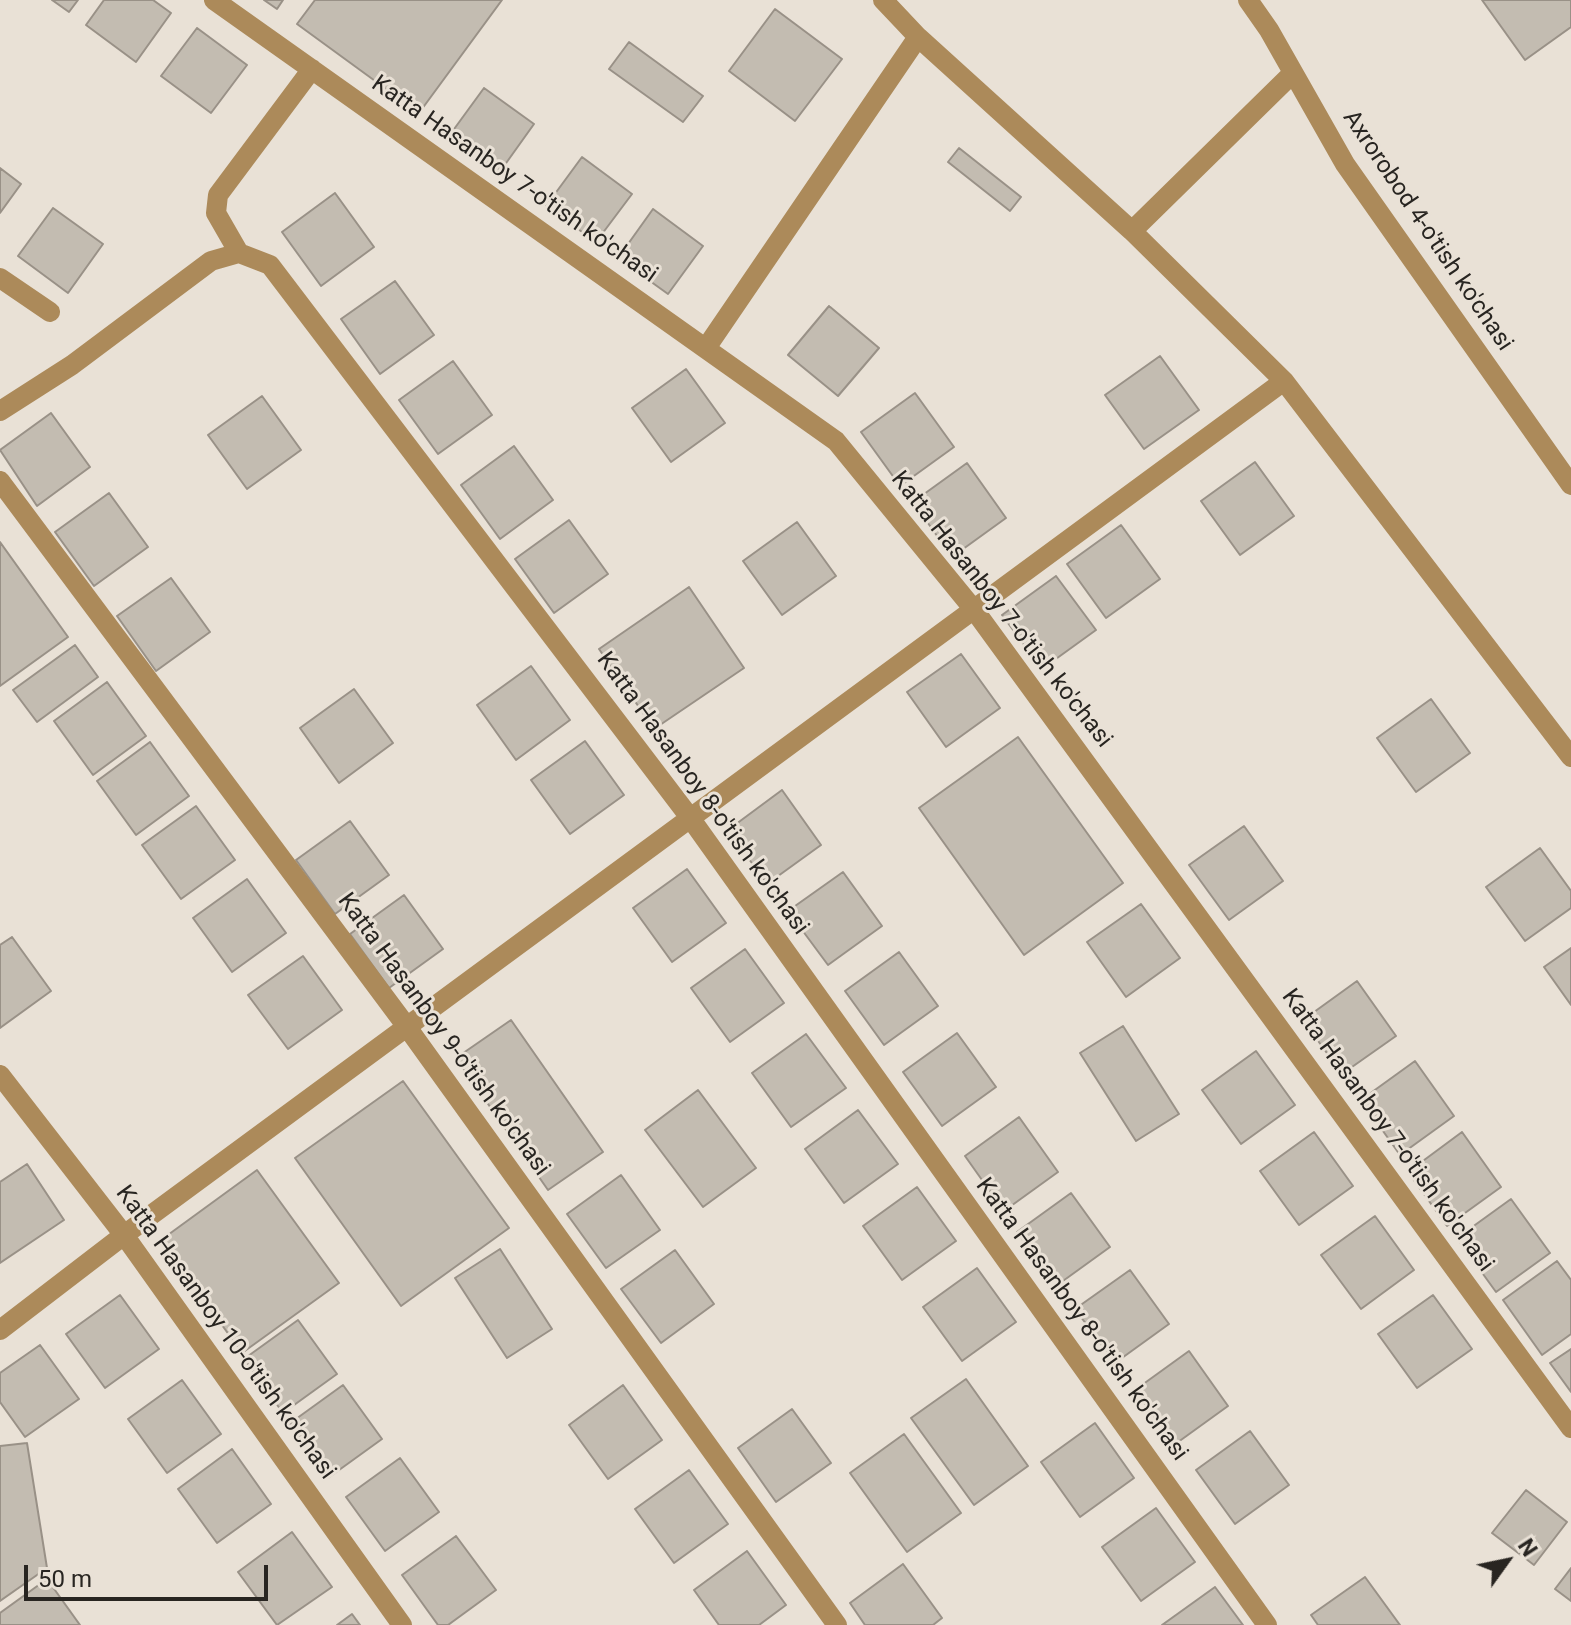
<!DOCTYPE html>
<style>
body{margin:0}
#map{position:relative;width:1571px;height:1625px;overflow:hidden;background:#e9e1d6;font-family:Roboto,sans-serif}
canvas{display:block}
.north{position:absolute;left:1467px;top:1521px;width:80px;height:80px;-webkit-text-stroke:6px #e9e1d6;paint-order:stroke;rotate:57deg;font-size:22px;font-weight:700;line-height:32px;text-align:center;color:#282521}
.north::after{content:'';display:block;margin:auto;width:28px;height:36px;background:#282521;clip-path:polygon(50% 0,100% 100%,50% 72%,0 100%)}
.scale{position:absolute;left:24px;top:1565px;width:244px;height:36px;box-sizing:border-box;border:4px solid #282521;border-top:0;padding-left:10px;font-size:24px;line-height:28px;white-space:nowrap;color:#282521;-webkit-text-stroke:6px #e9e1d6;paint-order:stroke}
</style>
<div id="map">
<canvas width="1571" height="1625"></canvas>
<div class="north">N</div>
<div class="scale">50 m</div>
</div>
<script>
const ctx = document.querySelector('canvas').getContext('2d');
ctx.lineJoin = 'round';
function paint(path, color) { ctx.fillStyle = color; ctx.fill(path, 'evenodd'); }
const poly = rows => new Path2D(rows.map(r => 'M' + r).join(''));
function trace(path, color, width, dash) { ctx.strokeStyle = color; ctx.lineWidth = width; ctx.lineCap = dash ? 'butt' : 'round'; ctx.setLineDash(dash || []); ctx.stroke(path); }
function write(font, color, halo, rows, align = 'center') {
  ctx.font = font + ' Roboto,sans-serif'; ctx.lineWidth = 6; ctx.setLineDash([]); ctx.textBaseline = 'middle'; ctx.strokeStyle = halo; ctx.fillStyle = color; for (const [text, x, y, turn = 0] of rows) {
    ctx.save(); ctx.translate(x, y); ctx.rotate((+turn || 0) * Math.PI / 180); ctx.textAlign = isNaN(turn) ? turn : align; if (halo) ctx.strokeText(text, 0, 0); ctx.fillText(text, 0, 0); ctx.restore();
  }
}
const building = poly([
 [52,0,78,0,69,12,52,0],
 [104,0,153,0,171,13,136,62,86,25,104,0],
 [264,0,283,0,277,9,264,0],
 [315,0,502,0,419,113,297,24,315,0],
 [1482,0,1571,0,1571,27,1525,60,1482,0],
 [775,9,842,59,795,121,729,71,775,9],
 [197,28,247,65,211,113,161,76,197,28],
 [629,42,703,96,683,122,609,69,629,42],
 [484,88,534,124,499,173,449,136,484,88],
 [959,148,1021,197,1010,211,948,162,959,148],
 [582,157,632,194,596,242,546,206,582,157],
 [0,168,21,184,0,213,0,168],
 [335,193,374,247,321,286,282,232,335,193],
 [53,208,103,244,68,293,18,256,53,208],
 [653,209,703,246,668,294,618,258,653,209],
 [395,281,434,335,380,374,341,319,395,281],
 [829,306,879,348,838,396,788,355,829,306],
 [1160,356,1199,410,1144,449,1105,395,1160,356],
 [453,361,492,415,438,454,399,400,453,361],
 [686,369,725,423,671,462,632,408,686,369],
 [915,393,954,447,900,486,861,432,915,393],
 [262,396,301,450,247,489,208,435,262,396],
 [51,413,90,467,37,506,0,450,51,413],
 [514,446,553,500,500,539,461,485,514,446],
 [1255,462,1294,516,1240,555,1201,501,1255,462],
 [967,463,1006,518,952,557,913,502,967,463],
 [109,493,148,547,94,586,55,532,109,493],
 [569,520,608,574,554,613,515,559,569,520],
 [797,522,836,576,782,615,743,561,797,522],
 [1121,525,1160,579,1106,618,1067,564,1121,525],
 [0,542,68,637,0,686,0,542],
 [1056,576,1096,630,1042,669,1002,615,1056,576],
 [171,578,210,632,156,671,117,616,171,578],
 [689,587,744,668,654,729,599,649,689,587],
 [75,645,98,677,37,722,13,690,75,645],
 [961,654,1000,708,946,747,907,692,961,654],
 [531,666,570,720,516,760,477,705,531,666],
 [107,682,146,736,93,775,54,721,107,682],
 [354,689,393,743,339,783,300,728,354,689],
 [1431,699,1470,753,1416,792,1377,738,1431,699],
 [1018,737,1123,883,1024,955,919,808,1018,737],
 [585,741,624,795,570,834,531,780,585,741],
 [150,742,189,796,136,835,97,781,150,742],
 [782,790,821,845,767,884,728,830,782,790],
 [196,806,235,860,181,899,142,845,196,806],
 [350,821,389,875,335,914,296,860,350,821],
 [1244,826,1283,881,1229,920,1189,865,1244,826],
 [1540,848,1571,891,1571,908,1525,941,1486,887,1540,848],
 [687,869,726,923,672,962,633,908,687,869],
 [843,872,882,926,828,965,788,911,843,872],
 [247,879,286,933,232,972,193,918,247,879],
 [404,895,443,949,389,988,350,934,404,895],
 [1141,904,1180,958,1126,997,1087,942,1141,904],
 [12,937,51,991,0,1028,0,945,12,937],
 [1571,948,1571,1005,1544,967,1571,948],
 [745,949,784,1003,730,1042,691,988,745,949],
 [899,952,938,1006,884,1045,845,991,899,952],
 [303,956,342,1010,288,1049,248,995,303,956],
 [1357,981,1396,1036,1342,1074,1303,1020,1357,981],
 [511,1020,603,1152,548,1190,456,1058,511,1020],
 [1123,1026,1179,1114,1136,1141,1080,1053,1123,1026],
 [957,1033,996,1087,942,1126,903,1072,957,1033],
 [806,1034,846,1088,791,1127,752,1073,806,1034],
 [1256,1051,1295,1105,1241,1144,1202,1090,1256,1051],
 [1415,1061,1454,1116,1400,1155,1361,1100,1415,1061],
 [403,1081,509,1228,401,1306,295,1158,403,1081],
 [698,1090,756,1168,703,1207,645,1130,698,1090],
 [858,1110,898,1164,844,1203,805,1149,858,1110],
 [1019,1117,1058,1172,1004,1211,965,1156,1019,1117],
 [1314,1132,1353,1186,1299,1225,1260,1171,1314,1132],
 [1462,1132,1501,1187,1447,1226,1408,1172,1462,1132],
 [27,1164,64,1220,0,1263,0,1182,27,1164],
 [257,1170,339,1283,242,1353,161,1240,257,1170],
 [621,1175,660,1230,606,1268,567,1214,621,1175],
 [917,1187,956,1241,902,1280,863,1226,917,1187],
 [1071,1193,1110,1247,1056,1286,1017,1232,1071,1193],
 [1511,1199,1550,1253,1496,1292,1457,1238,1511,1199],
 [1375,1216,1414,1270,1361,1309,1321,1255,1375,1216],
 [500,1249,552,1329,507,1358,455,1278,500,1249],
 [675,1250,714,1304,661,1343,621,1289,675,1250],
 [1557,1261,1571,1280,1571,1334,1542,1355,1503,1300,1557,1261],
 [977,1268,1016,1322,962,1361,923,1307,977,1268],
 [1130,1270,1169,1324,1115,1363,1075,1309,1130,1270],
 [120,1295,159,1349,105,1388,66,1334,120,1295],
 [1433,1295,1472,1349,1417,1388,1378,1334,1433,1295],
 [298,1320,337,1374,283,1413,244,1359,298,1320],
 [40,1345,79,1399,25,1437,0,1402,0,1373,40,1345],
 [1571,1349,1571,1392,1550,1363,1571,1349],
 [1189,1351,1228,1406,1174,1445,1135,1390,1189,1351],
 [966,1379,1028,1466,974,1505,911,1418,966,1379],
 [182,1380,221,1434,167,1473,128,1419,182,1380],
 [343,1385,382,1439,328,1478,289,1424,343,1385],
 [623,1385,662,1440,608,1479,569,1425,623,1385],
 [792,1409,831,1463,776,1502,738,1448,792,1409],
 [1095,1423,1134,1478,1080,1517,1041,1462,1095,1423],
 [1250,1431,1289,1485,1235,1524,1196,1470,1250,1431],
 [904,1434,961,1513,907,1552,850,1473,904,1434],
 [27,1443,47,1568,0,1601,0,1446,27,1443],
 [232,1449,271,1504,217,1543,178,1489,232,1449],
 [400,1458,439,1512,385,1551,346,1497,400,1458],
 [689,1470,728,1524,674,1563,635,1509,689,1470],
 [1526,1490,1567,1522,1534,1565,1492,1533,1526,1490],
 [1156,1508,1195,1562,1141,1601,1102,1547,1156,1508],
 [292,1532,332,1587,277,1625,238,1572,292,1532],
 [456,1536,496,1590,448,1625,438,1625,402,1575,456,1536],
 [747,1551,786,1605,759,1625,719,1625,694,1590,747,1551],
 [903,1564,942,1618,933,1625,865,1625,850,1603,903,1564],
 [1571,1568,1571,1601,1555,1589,1571,1568],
 [1365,1577,1400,1625,1318,1625,1311,1615,1365,1577],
 [47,1579,80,1625,0,1625,0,1613,47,1579],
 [1215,1587,1243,1625,1162,1625,1215,1587],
 [352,1614,360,1625,337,1625,352,1614]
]);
paint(building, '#c3bcb1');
trace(building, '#999187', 2);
trace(poly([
 [214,0,836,441,975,611,1571,1428],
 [883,0,918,37],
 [1248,0,1269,30,1345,164,1571,485],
 [1132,231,1293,73],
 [239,253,216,213,218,195,312,69],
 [0,278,50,312],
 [706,348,918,37,1132,231,1284,381,1571,757],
 [0,411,72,365,211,261,239,253,270,265,691,819,1267,1625],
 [0,481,407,1027,837,1625],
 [0,1075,124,1235,402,1625],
 [0,1330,124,1235,1284,381]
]), '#ac8a5a', 20);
write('24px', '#282521', '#e9e1d6', [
 ["Katta Hasanboy 7-o'tish ko'chasi",514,180,35],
 ["Axrorobod 4-o'tish ko'chasi",1427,231,56],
 ["Katta Hasanboy 7-o'tish ko'chasi",1001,610,52],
 ["Katta Hasanboy 8-o'tish ko'chasi",702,794,54],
 ["Katta Hasanboy 9-o'tish ko'chasi",443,1035,54],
 ["Katta Hasanboy 7-o'tish ko'chasi",1387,1131,54],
 ["Katta Hasanboy 8-o'tish ko'chasi",1081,1320,54],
 ["Katta Hasanboy 10-o'tish ko'chasi",225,1333,54]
]);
</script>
